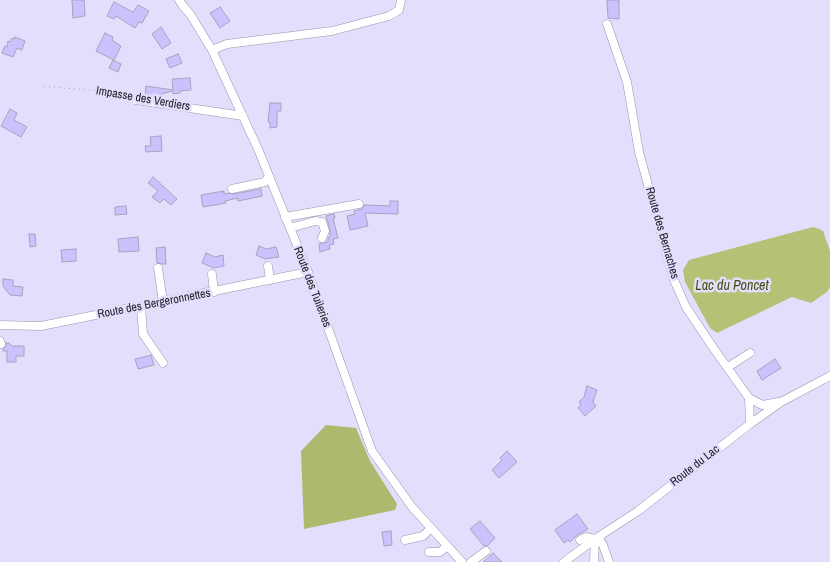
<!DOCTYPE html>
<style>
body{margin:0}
canvas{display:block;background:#e2defb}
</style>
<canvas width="830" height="562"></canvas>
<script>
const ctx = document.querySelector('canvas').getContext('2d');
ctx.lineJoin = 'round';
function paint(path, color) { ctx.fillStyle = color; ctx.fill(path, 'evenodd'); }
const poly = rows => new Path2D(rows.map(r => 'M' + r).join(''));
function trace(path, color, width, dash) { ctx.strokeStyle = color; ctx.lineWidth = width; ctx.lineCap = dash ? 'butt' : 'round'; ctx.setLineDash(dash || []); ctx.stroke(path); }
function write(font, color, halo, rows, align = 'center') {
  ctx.font = font + ' "Archivo Narrow",sans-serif'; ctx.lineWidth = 5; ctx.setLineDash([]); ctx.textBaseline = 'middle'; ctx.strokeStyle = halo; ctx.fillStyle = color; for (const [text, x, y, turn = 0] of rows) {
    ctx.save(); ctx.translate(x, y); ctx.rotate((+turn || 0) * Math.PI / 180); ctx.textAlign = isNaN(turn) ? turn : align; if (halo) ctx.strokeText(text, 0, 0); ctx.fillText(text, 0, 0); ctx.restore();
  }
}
paint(poly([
 [326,425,356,428,370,461,397,504,395,510,304,529,301,451]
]), '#abba6c');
paint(poly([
 [813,227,819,229,823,231,830,251,830,287,827,292,811,303,792,297,717,333,710,328,685,282,683,270,689,260]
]), '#b3c275');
const building = poly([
 [72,0,84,0,85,16,73,18,72,0],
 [607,0,619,0,619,19,608,18,607,0],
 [114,2,133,12,138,5,149,11,142,23,139,22,135,28,116,16,114,19,107,16,114,2],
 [220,7,230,21,220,28,210,13,220,7],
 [161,27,171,43,162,49,152,34,161,27],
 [105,33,113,37,112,40,121,46,114,60,96,51,105,33],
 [15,37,25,41,22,50,17,48,13,57,2,53,5,46,7,47,8,41,10,42,12,38,15,39,15,37],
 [178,54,182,63,170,68,166,59,178,54],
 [113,60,121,64,118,72,109,68,113,60],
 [190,78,191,90,180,91,180,93,173,94,173,91,161,94,160,97,145,95,146,86,173,90,172,79,190,78],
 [270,103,281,103,281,111,277,111,277,127,270,128,270,122,268,122,270,103],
 [10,109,17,113,14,120,27,127,21,137,1,126,10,109],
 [161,136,162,151,146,152,145,146,151,146,150,137,161,136],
 [153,177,177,199,171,205,164,199,160,203,152,197,158,191,148,183,153,177],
 [261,189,262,196,238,201,238,198,225,201,226,203,203,207,201,195,224,191,224,194,229,193,233,194,261,189],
 [390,201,398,201,398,214,365,213,368,226,350,230,347,216,355,214,354,211,362,209,364,205,390,206,390,201],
 [126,206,127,214,115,215,115,207,126,206],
 [334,214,335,218,333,218,338,238,333,239,334,244,329,245,330,249,320,252,319,244,328,242,328,238,330,237,330,229,326,216,334,214],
 [29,234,35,234,36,246,30,247,29,234],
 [138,237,139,251,119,252,118,239,138,237],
 [259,246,266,249,276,247,279,257,265,259,256,255,259,246],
 [165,247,166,264,162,264,157,263,156,248,165,247],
 [76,249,76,261,62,262,61,250,76,249],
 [206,253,215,257,223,255,224,266,214,268,202,263,206,253],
 [3,279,13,280,13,286,23,287,22,296,10,295,3,286,3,279],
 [6,343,9,343,12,346,24,346,24,356,16,356,16,362,7,362,7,351,3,351,3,349,6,346,6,343],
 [151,355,154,365,138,369,135,359,151,355],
 [775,359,781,368,762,380,757,371,775,359],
 [587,386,597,390,593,402,596,406,585,416,578,408,581,405,579,402,584,397,587,386],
 [507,451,517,462,499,478,492,470,502,460,500,458,507,451],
 [577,514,588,529,577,535,570,542,568,540,564,543,555,530,577,514],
 [480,521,495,538,487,546,484,546,470,529,480,521],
 [391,531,392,545,384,546,382,532,391,531],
 [493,553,502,562,483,562,493,553]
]);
paint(building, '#cbc1fc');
trace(building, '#a7a3be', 1);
const minor = poly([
 [179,0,183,6,190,14,212,50,258,149,308,272,372,451,412,507,462,562],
 [607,24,627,82,639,152,674,280,686,307,714,349,749,398,750,424],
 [212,50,227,44,332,31,389,16,399,10,401,0],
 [136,100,243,116],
 [232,189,265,182,269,176],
 [285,217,359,204],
 [290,228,315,221,322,222,325,231,322,238],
 [268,266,270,280],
 [158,268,163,302],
 [212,274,214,292],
 [141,306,143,334,163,363],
 [0,325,41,326,308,272],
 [0,341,1,344],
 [728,367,750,353],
 [749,398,762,405,779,402],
 [598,537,603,545,609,562],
 [405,540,423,536,431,528],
 [580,540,586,537,595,539,594,562],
 [429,552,440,552,447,546],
 [471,562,486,551],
 [564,562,595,539,638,511,750,424,781,402,830,376]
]);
trace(minor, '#9794ae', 9);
trace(poly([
 [44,86,63,88,113,92,129,95]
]), '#9f9cb3', 1, [1, 4]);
trace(minor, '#fff', 8);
write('12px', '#24222d', '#e2defb', [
 ["Impasse des Verdiers",143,99,10],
 ["Route des Bernaches",662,233,74],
 ["Route des Tuileries",312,287,69],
 ["Route des Bergeronnettes",154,304,-11],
 ["Route du Lac",695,466,-38]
]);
write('italic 14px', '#464e15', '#e2defb', [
 ["Lac du Poncet",732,286]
]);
</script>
